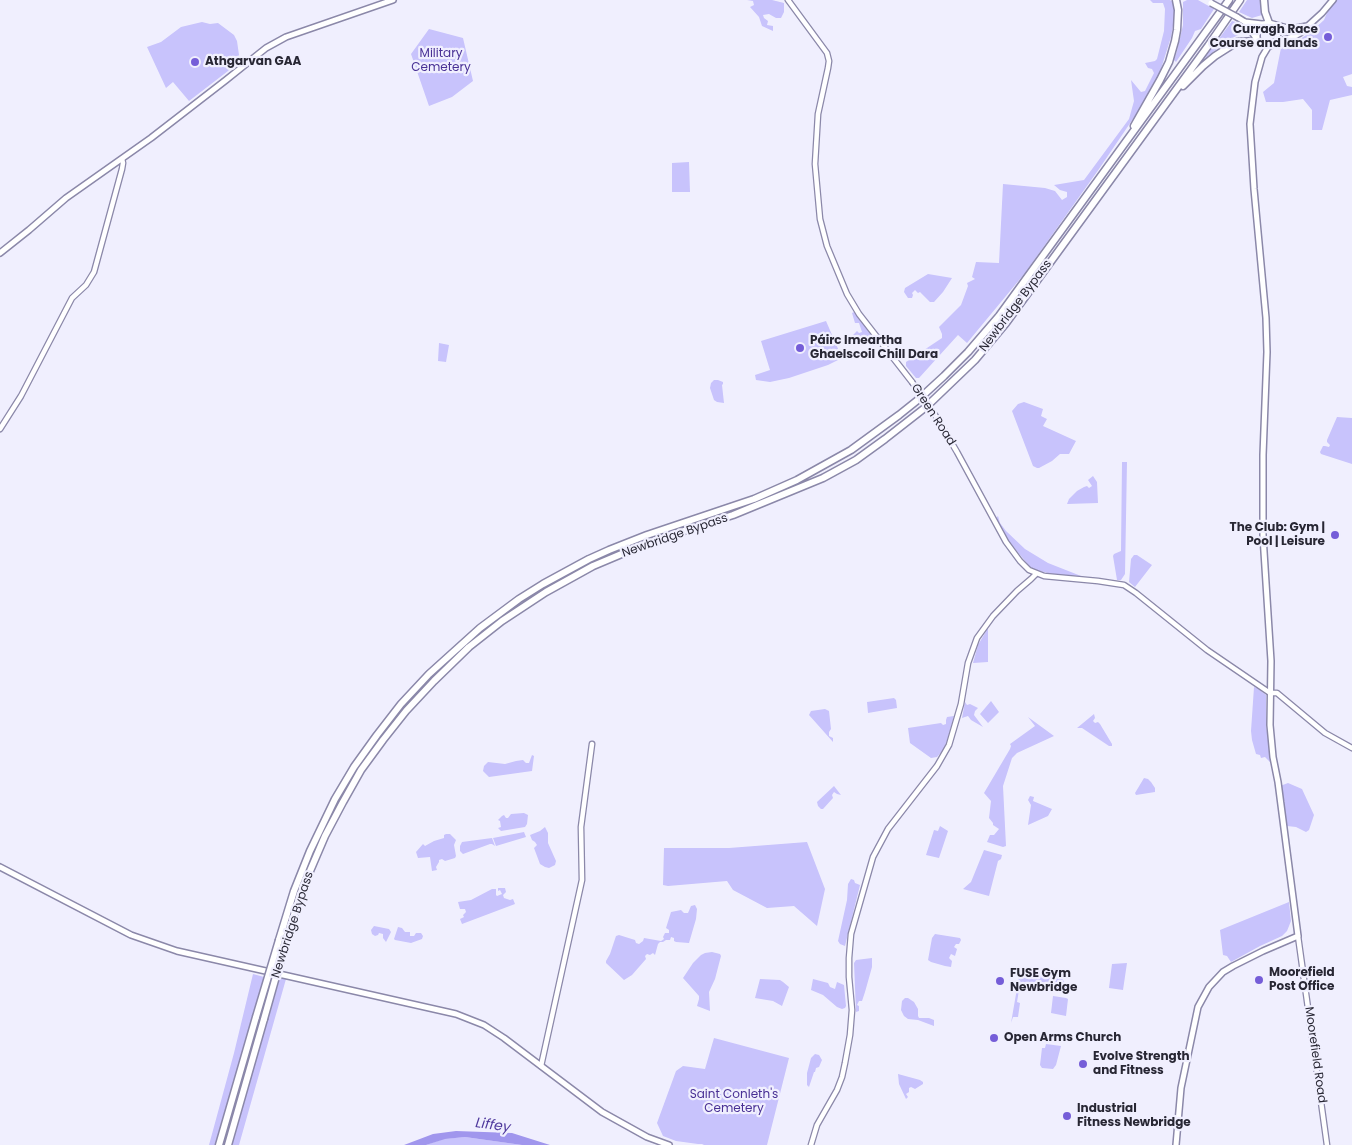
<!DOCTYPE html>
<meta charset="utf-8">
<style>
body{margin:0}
canvas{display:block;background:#f0effe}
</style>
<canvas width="1352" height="1145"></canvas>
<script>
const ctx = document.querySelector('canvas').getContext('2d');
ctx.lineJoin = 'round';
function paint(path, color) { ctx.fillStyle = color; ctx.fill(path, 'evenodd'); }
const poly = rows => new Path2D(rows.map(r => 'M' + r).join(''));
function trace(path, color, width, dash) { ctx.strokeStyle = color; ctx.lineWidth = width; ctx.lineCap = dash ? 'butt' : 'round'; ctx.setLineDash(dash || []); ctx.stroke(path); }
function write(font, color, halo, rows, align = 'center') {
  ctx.font = font + ' Poppins,sans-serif'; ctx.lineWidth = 4.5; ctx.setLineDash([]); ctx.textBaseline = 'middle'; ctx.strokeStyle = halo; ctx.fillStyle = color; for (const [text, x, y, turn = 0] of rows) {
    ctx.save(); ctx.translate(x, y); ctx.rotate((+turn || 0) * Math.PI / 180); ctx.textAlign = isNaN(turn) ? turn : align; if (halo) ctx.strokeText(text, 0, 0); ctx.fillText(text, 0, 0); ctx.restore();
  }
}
paint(poly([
 [747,0,772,0,784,3,784,12,781,18,776,18,769,14,763,15,764,18,768,21,767,25,773,26,773,31,762,26,759,17,750,7,754,5,753,1],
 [1150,0,1170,0,1173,2,1175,14,1171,37,1160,72,1139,110,1099,169,1025,273,967,343,958,335,919,378,916,378,906,366,906,362,942,338,942,334,939,327,961,305,968,286,967,283,975,279,972,277,976,262,999,263,1003,184,1045,188,1055,191,1062,200,1067,197,1067,192,1060,190,1054,185,1084,180,1129,119,1134,101,1131,80,1141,92,1145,91,1154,73,1152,69,1148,68,1145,63,1155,61,1157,59,1164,31,1165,9,1163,3,1153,3],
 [1187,0,1198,0,1214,9,1201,29,1195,31,1192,38,1176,62,1174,60,1177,51,1183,25,1183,2],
 [1247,0,1260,0,1262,15,1252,18,1239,12],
 [1336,0,1352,0,1352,74,1343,77,1347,86,1352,87,1352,95,1330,100,1322,130,1312,130,1312,110,1303,99,1283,102,1266,102,1263,92,1274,83,1281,48,1297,41,1311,32,1324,20,1329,8],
 [1232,21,1243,24,1247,30,1248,34,1240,34,1227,41,1204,59],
 [202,22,210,24,218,23,234,35,237,41,239,55,234,64,228,71,189,101,173,82,166,88,147,47,161,42,181,27],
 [429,29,463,38,473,81,452,97,429,106,411,54],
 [689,162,690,192,672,192,672,163],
 [928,274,952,278,943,292,934,302,930,302,920,292,918,293,915,290,912,293,913,295,912,298,908,298,904,292,905,288],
 [854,312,873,337,871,341,858,346,855,344,852,336,857,331,859,333,862,332,859,323,855,323,852,313],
 [826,321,842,358,828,365,789,378,770,382,756,380,755,375,770,370,761,341],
 [439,343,449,345,446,362,438,361],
 [714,380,718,380,723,382,723,384,722,385,724,403,717,402,714,400,710,388,711,383],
 [1024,402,1043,409,1041,416,1047,419,1043,426,1076,441,1069,454,1060,454,1052,461,1039,468,1037,468,1033,466,1012,411,1018,404],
 [1337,417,1352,418,1352,464,1321,454,1320,452,1323,446,1325,446,1329,447,1330,445,1327,442,1327,440],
 [1122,462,1127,462,1125,574,1121,580,1117,580,1113,556,1114,554,1121,551],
 [1093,476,1097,482,1098,503,1067,504,1069,499,1077,491,1084,487,1087,486,1089,488,1092,486,1088,480],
 [998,516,1000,523,1006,531,1025,549,1048,563,1081,576,1057,575,1039,571,1030,567,1006,538,995,519],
 [1134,555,1137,555,1152,565,1135,587,1129,582,1131,559],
 [988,628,988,662,973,663,978,645],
 [1254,687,1257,688,1266,695,1266,725,1271,763,1265,757,1261,758,1260,755,1256,754,1252,740,1251,731],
 [894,698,896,700,897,708,868,713,867,702],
 [991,701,999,712,988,723,980,714],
 [965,702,967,705,970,704,978,708,975,711,974,715,983,727,971,720,968,716,962,718],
 [825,709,829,711,831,729,829,732,829,736,833,738,833,742,809,715,811,711],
 [1094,714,1095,718,1093,721,1095,723,1098,722,1100,724,1112,744,1112,746,1109,746,1082,728,1077,728],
 [954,716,947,741,943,750,937,757,931,758,910,743,908,728,941,723,943,725,946,724,946,720,947,717],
 [1028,717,1054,736,1017,753,1012,758,1003,786,1006,846,1003,847,987,842,990,835,994,835,999,829,993,825,993,823,989,818,991,801,984,793,1010,749,1011,746,1010,744,1035,726],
 [532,755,534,756,532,771,489,777,483,771,484,766,488,762,505,764,516,761,523,760,526,763,529,763],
 [1144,778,1148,779,1151,782,1155,788,1155,792,1136,795,1135,793],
 [1288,783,1302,789,1314,815,1309,830,1306,832,1296,827,1287,826,1285,822,1283,802,1285,802,1282,797,1280,786],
 [834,786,841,795,837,794,834,792,832,795,833,798,823,809,821,809,818,806,817,802],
 [1030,796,1034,797,1033,801,1052,809,1048,816,1028,825,1031,805,1028,800],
 [524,813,528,815,527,824,525,827,501,831,498,828,501,827,500,821,498,820,502,816,504,815,506,818,508,818,511,814],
 [940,826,948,831,939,858,926,855,934,830,938,831],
 [545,827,548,833,548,843,556,861,555,865,549,868,545,867,540,864,534,848,537,845,535,842,532,840,530,835,540,831],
 [524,832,526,837,496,846,493,838],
 [446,834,450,834,456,840,454,845,456,856,455,858,445,861,442,859,439,860,439,862,436,867,437,870,432,871,430,857,418,858,416,852,423,844,425,846,434,841,444,838,444,835],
 [492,838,495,846,492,844,490,844,463,854,460,851,460,846,462,842],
 [807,842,825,889,817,926,794,906,767,908,733,890,727,881,668,886,663,885,664,848,729,848],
 [984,850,1002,855,1001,859,998,861,989,896,963,889,971,882],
 [851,879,854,880,855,883,860,885,845,946,840,944,838,941,847,900,848,884],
 [498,888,505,888,506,892,503,895,504,898,510,900,513,899,515,904,462,924,460,919,464,917,463,915,466,912,465,909,460,909,458,902,471,900,492,889,496,889,496,895,497,896,502,894,500,890,498,891],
 [1289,902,1291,921,1287,931,1282,936,1260,946,1231,962,1227,956,1223,955,1220,930],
 [695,905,697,909,696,919,689,943,676,942,674,941,674,938,671,937,670,940,666,940,663,942,660,942,658,944,655,955,653,953,650,955,647,954,645,956,646,959,632,975,624,980,606,963,606,961,610,954,616,936,619,935,635,940,636,943,639,944,643,941,644,938,661,941,664,939,663,937,665,933,669,933,669,930,666,928,671,912,681,910,684,913,688,913,691,906],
 [374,926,389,929,391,932,386,942,383,938,383,934,379,933,378,935,375,936,372,934,371,930],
 [398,927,402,928,405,932,410,932,410,936,414,936,416,933,421,933,423,936,422,939,411,943,395,940,394,939],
 [935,934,960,938,961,940,959,944,956,944,954,947,957,949,955,956,951,954,949,958,952,961,951,967,945,966,931,962,928,960,932,938],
 [712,952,720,954,721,956,715,979,709,992,710,1011,697,1006,699,999,699,996,683,978,693,963,701,955,705,953],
 [872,958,872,967,865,992,862,1001,859,1001,857,1005,859,1006,859,1011,856,1012,854,963,856,960],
 [1127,963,1123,990,1109,988,1112,964],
 [1029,967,1051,971,1059,975,1066,984,1069,990,1068,994,1055,991,1056,984,1052,982,1048,982,1046,984,1046,988,1020,984,1017,1002,1020,1003,1018,1017,1013,1017,1011,1023,1020,971,1023,968],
 [253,974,264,977,215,1145,209,1145,234,1053],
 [280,978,286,979,239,1145,231,1145],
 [760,979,780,980,783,982,789,987,782,1006,773,1001,755,998],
 [813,979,828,983,830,987,835,989,837,982,844,985,846,1006,845,1008,842,1009,837,1007,823,995,811,990],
 [1053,996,1066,998,1068,999,1066,1016,1051,1013],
 [905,998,908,998,914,1002,918,1009,918,1016,919,1018,929,1018,934,1020,934,1026,918,1020,908,1019,904,1016,901,1010,902,1001],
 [714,1038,789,1058,767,1145,704,1145,702,1144,698,1144,676,1141,663,1136,657,1123,676,1071,683,1066,705,1069],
 [1046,1044,1061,1046,1056,1065,1053,1069,1042,1068,1040,1065,1042,1048,1045,1048],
 [815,1054,819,1055,822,1060,819,1067,816,1068,815,1072,814,1072,809,1087,807,1085,807,1073,811,1058],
 [898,1074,920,1080,923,1082,923,1084,915,1089,911,1087,909,1088,909,1092,906,1094,908,1097,906,1099,899,1084],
 [465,1137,501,1142,522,1145,426,1145,443,1139]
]), '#c8c3fc');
paint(poly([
 [456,1131,512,1133,550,1145,522,1145,465,1137,445,1139,426,1145,404,1145,433,1134]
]), '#a096ed');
const tertiary = poly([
 [788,0,827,53,829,61,828,68,818,114,815,164,820,219,827,246,847,294,859,314,912,382],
 [937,418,957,452,1006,542,1020,561,1029,570,1044,576,1098,581,1124,585,1136,593,1207,650,1270,693,1277,693,1325,733,1352,748],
 [0,429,21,396,72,298,86,285,94,272,122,169,123,163,122,159],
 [1298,936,1327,1145],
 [541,1066,582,880,581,827,592,744],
 [811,1145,817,1125,837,1090,842,1077,845,1063,850,1035,852,1010,849,977,849,958,851,934,873,857,888,829,937,766,949,745,961,704,968,663,977,638,993,616,1017,591,1031,579,1036,574]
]);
const secondary = poly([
 [1237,17,1245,22,1262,24],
 [1245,22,1256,38],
 [1272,25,1276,28,1278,33,1276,42],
 [1271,45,1266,45,1262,44,1257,39,1257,30,1263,24,1269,23,1291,29,1307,26],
 [0,253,29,230,66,198,151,138,226,80,266,48,286,37,393,0],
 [0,867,131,935,177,951,456,1014,484,1025,504,1038,602,1112,647,1137,669,1145],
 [1176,1145,1181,1088,1198,1007,1209,987,1223,972,1233,966,1263,951,1298,936,1278,782,1273,757,1270,725,1271,661,1263,536,1263,455,1267,352,1266,318,1254,189,1250,124,1255,82,1262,57,1268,47,1276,42,1293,37,1300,33,1322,13,1333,0]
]);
const motorway = poly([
 [1264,0,1265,12,1269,23],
 [1183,86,1203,66,1215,56,1237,42,1258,41],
 [1134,126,1160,80,1169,62,1175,41,1177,30,1178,10,1176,0],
 [279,940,294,891,310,851,335,799,354,767,377,735,401,704,429,674,480,628,519,599,543,584,589,559,609,550,647,535,754,499,797,480,851,450,899,415,919,399,944,376,968,352,999,316,1229,0],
 [286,941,301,892,325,836,343,802,361,770,383,740,406,711,434,681,469,647,502,621,546,592,593,566,650,542,733,515,823,478,856,460,885,439,926,407,975,360,1006,323,1208,46,1240,0],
 [219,1145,256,1017],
 [228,1145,264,1019]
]);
trace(tertiary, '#8b88a9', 7);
trace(secondary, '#8b88a9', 8);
trace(motorway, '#8b88a9', 9);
trace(tertiary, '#fff', 4.5);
trace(secondary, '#fff', 5);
trace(motorway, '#fff', 6);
const tertiaryBridge = poly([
 [912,382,937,418]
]);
const secondaryBridge = poly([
 [1211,3,1237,17]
]);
const motorwayBridge = poly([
 [256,1017,279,940],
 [264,1019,286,941]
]);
trace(tertiaryBridge, '#8b88a9', 7, []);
trace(secondaryBridge, '#8b88a9', 8, []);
trace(motorwayBridge, '#8b88a9', 9, []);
trace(tertiaryBridge, '#fff', 4.5);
trace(secondaryBridge, '#fff', 5);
trace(motorwayBridge, '#fff', 6);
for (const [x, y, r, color] of [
 [1328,37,5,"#755dd8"],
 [195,62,5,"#755dd8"],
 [800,348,5,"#755dd8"],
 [1335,535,5,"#755dd8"],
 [1259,980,5,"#755dd8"],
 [1000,981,5,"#755dd8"],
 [994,1038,5,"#755dd8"],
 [1083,1064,5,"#755dd8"],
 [1067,1116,5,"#755dd8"]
]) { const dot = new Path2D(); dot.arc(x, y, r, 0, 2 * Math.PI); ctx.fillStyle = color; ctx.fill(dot); trace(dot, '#f0effe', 2); }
write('bold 12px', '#282734', '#f0effe', [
 ["Curragh Race",1318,30,"right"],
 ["Course and lands",1318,44,"right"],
 ["Athgarvan GAA",205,62],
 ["Páirc Imeartha",810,341],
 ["Ghaelscoil Chill Dara",810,355],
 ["The Club: Gym |",1325,528,"right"],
 ["Pool | Leisure",1325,542,"right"],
 ["Moorefield",1269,973],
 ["Post Office",1269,987],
 ["FUSE Gym",1010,974],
 ["Newbridge",1010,988],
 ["Open Arms Church",1004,1038],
 ["Evolve Strength",1093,1057],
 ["and Fitness",1093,1071],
 ["Industrial",1077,1109],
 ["Fitness Newbridge",1077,1123]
], 'left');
write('12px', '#493195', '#f0effe', [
 ["Military",441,54],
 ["Cemetery",441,68],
 ["Saint Conleth's",734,1095],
 ["Cemetery",734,1109]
]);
write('12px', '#282734', '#f0effe', [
 ["Newbridge Bypass",1016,306,-53],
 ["Green Road",933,415,57],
 ["Newbridge Bypass",675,536,-19],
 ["Newbridge Bypass",293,925,-72],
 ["Moorefield Road",1315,1055,82]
]);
write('italic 14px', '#4f399d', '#f0effe', [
 ["Liffey",493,1126,8]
]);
</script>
